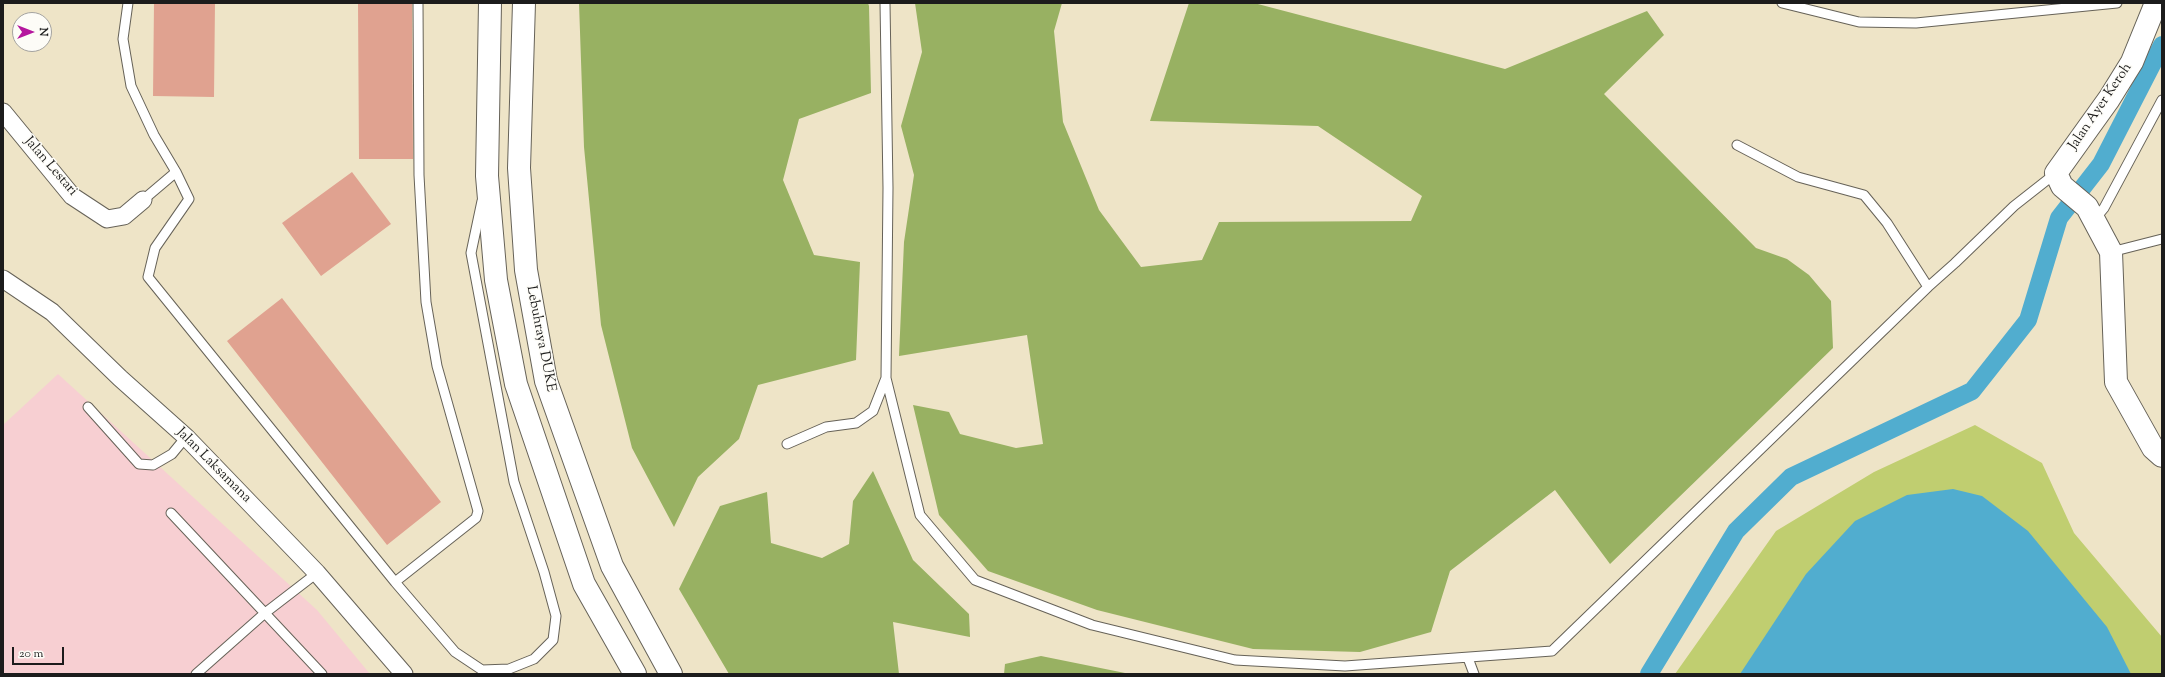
<!DOCTYPE html>
<style>
body{margin:0}
#map{position:relative;width:2165px;height:677px;overflow:hidden;background:#eee4c7;font-family:"Sorts Mill Goudy",serif}
canvas{display:block}
.frame{position:absolute;inset:0;border:4px solid #1c1c1c;pointer-events:none}
.north{position:absolute;left:12px;top:12px;width:40px;height:40px;box-sizing:border-box;background:#fdfcf7;border:1px solid #a3a29f;border-radius:50%;rotate:90deg;font-size:11px;font-weight:700;line-height:16px;text-align:center;color:#1c1c1c}
.north::after{content:'';display:block;margin:auto;width:14px;height:18px;background:#b5179e;clip-path:polygon(50% 0,100% 100%,50% 72%,0 100%)}
.scale{position:absolute;left:12px;top:647px;width:52px;height:18px;box-sizing:border-box;border:2px solid #1c1c1c;border-top:0;padding-left:5px;font-size:12px;line-height:14px;white-space:nowrap;color:#1c1c1c;-webkit-text-stroke:3px #fdfcf7;paint-order:stroke}
</style>
<div id="map">
<canvas width="2165" height="677"></canvas>
<div class="frame"></div>
<div class="north">N</div>
<div class="scale">20 m</div>
</div>
<script>
const ctx = document.querySelector('canvas').getContext('2d');
ctx.lineJoin = 'round';
function paint(path, color) { ctx.fillStyle = color; ctx.fill(path, 'evenodd'); }
const poly = rows => new Path2D(rows.map(r => 'M' + r).join(''));
function trace(path, color, width, dash) { ctx.strokeStyle = color; ctx.lineWidth = width; ctx.lineCap = dash ? 'butt' : 'round'; ctx.setLineDash(dash || []); ctx.stroke(path); }
function write(font, color, halo, rows, align = 'center') {
  ctx.font = font + ' "Sorts Mill Goudy",serif'; ctx.lineWidth = 3; ctx.setLineDash([]); ctx.textBaseline = 'middle'; ctx.strokeStyle = halo; ctx.fillStyle = color; for (const [text, x, y, turn = 0] of rows) {
    ctx.save(); ctx.translate(x, y); ctx.rotate((+turn || 0) * Math.PI / 180); ctx.textAlign = isNaN(turn) ? turn : align; if (halo) ctx.strokeText(text, 0, 0); ctx.fillText(text, 0, 0); ctx.restore();
  }
}
paint(poly([
 [58,374,317,610,370,674,3,674,3,425]
]), '#f7cfd2');
paint(poly([
 [1975,425,2042,463,2074,533,2162,637,2162,674,1675,674,1776,531,1874,472]
]), '#c0ce70');
paint(poly([
 [579,3,868,3,869,6,871,93,799,119,783,180,814,255,860,262,856,360,758,385,739,439,698,477,674,527,632,448,601,325,584,147],
 [915,3,1062,3,1054,31,1063,122,1099,210,1141,267,1202,260,1219,222,1411,221,1422,196,1318,126,1150,121,1189,3,1254,3,1505,69,1647,11,1664,35,1604,94,1756,248,1787,259,1809,275,1831,301,1833,348,1610,564,1555,490,1450,571,1431,632,1360,652,1253,649,1097,610,988,571,939,515,913,405,949,412,960,434,1016,448,1043,444,1027,335,899,356,904,242,914,175,901,126,922,52],
 [873,471,913,560,969,614,970,637,893,622,899,674,729,674,679,589,720,506,767,492,771,543,822,558,849,544,853,501],
 [1041,656,1130,674,1004,674,1005,664]
]), '#98b162');
paint(poly([
 [1953,489,1982,496,2028,531,2107,627,2131,674,1740,674,1806,574,1855,521,1907,495]
]), '#51adcf');
trace(poly([
 [1649,674,1736,531,1791,477,1972,391,2028,320,2059,218,2101,164,2162,45]
]), '#51adcf', 18);
paint(poly([
 [154,3,215,3,214,97,153,96],
 [358,3,412,3,413,159,359,159],
 [352,172,391,224,321,276,282,223],
 [282,298,441,502,387,545,227,341]
]), '#e0a290');
const lane = poly([
 [128,3,123,39,131,86,154,135,176,172,189,199,155,248,148,277,395,582,455,652,482,670,509,669,534,659,553,640,556,616,544,572,514,482,471,253,482,201],
 [885,3,888,188,886,378,920,515,975,580,1092,625,1235,660,1345,666,1552,651,1928,287,1955,263,2014,206,2056,173],
 [1782,3,1859,22,1916,23,2117,3],
 [1737,145,1798,177,1864,195,1887,223,1928,287],
 [143,200,176,172],
 [2094,220,2104,208,2162,100],
 [2111,252,2162,239],
 [88,407,139,464,153,465,160,461,172,454,186,437],
 [787,444,826,427,856,423,873,411,886,378],
 [171,513,322,674],
 [395,582,476,518,478,511,437,366,426,302,419,175,418,3],
 [1468,658,1474,674],
 [196,674,265,613,317,573]
]);
const street = poly([
 [3,112,72,196,107,219,124,216,143,200],
 [3,279,52,312,120,378,186,437,317,573,404,674]
]);
const secondary = poly([
 [2156,3,2132,62,2109,99,2056,173,2062,186,2087,207,2111,252,2116,382,2153,448,2162,456]
]);
const highway = poly([
 [490,3,487,176,496,280,516,384,584,584,635,674],
 [524,3,519,168,526,270,546,381,612,566,671,674]
]);
trace(lane, '#666258', 11);
trace(street, '#666258', 19);
trace(secondary, '#666258', 24);
trace(highway, '#666258', 24);
trace(lane, '#fff', 9);
trace(street, '#fff', 17);
trace(secondary, '#fff', 22);
trace(highway, '#fff', 22);
write('14px', '#1c1c1c', '#fdfcf7', [
 ["Jalan Ayer Keroh",2101,107,-56],
 ["Jalan Lestari",50,167,49],
 ["Lebuhraya DUKE",540,339,79],
 ["Jalan Laksamana",213,466,45]
]);
</script>
